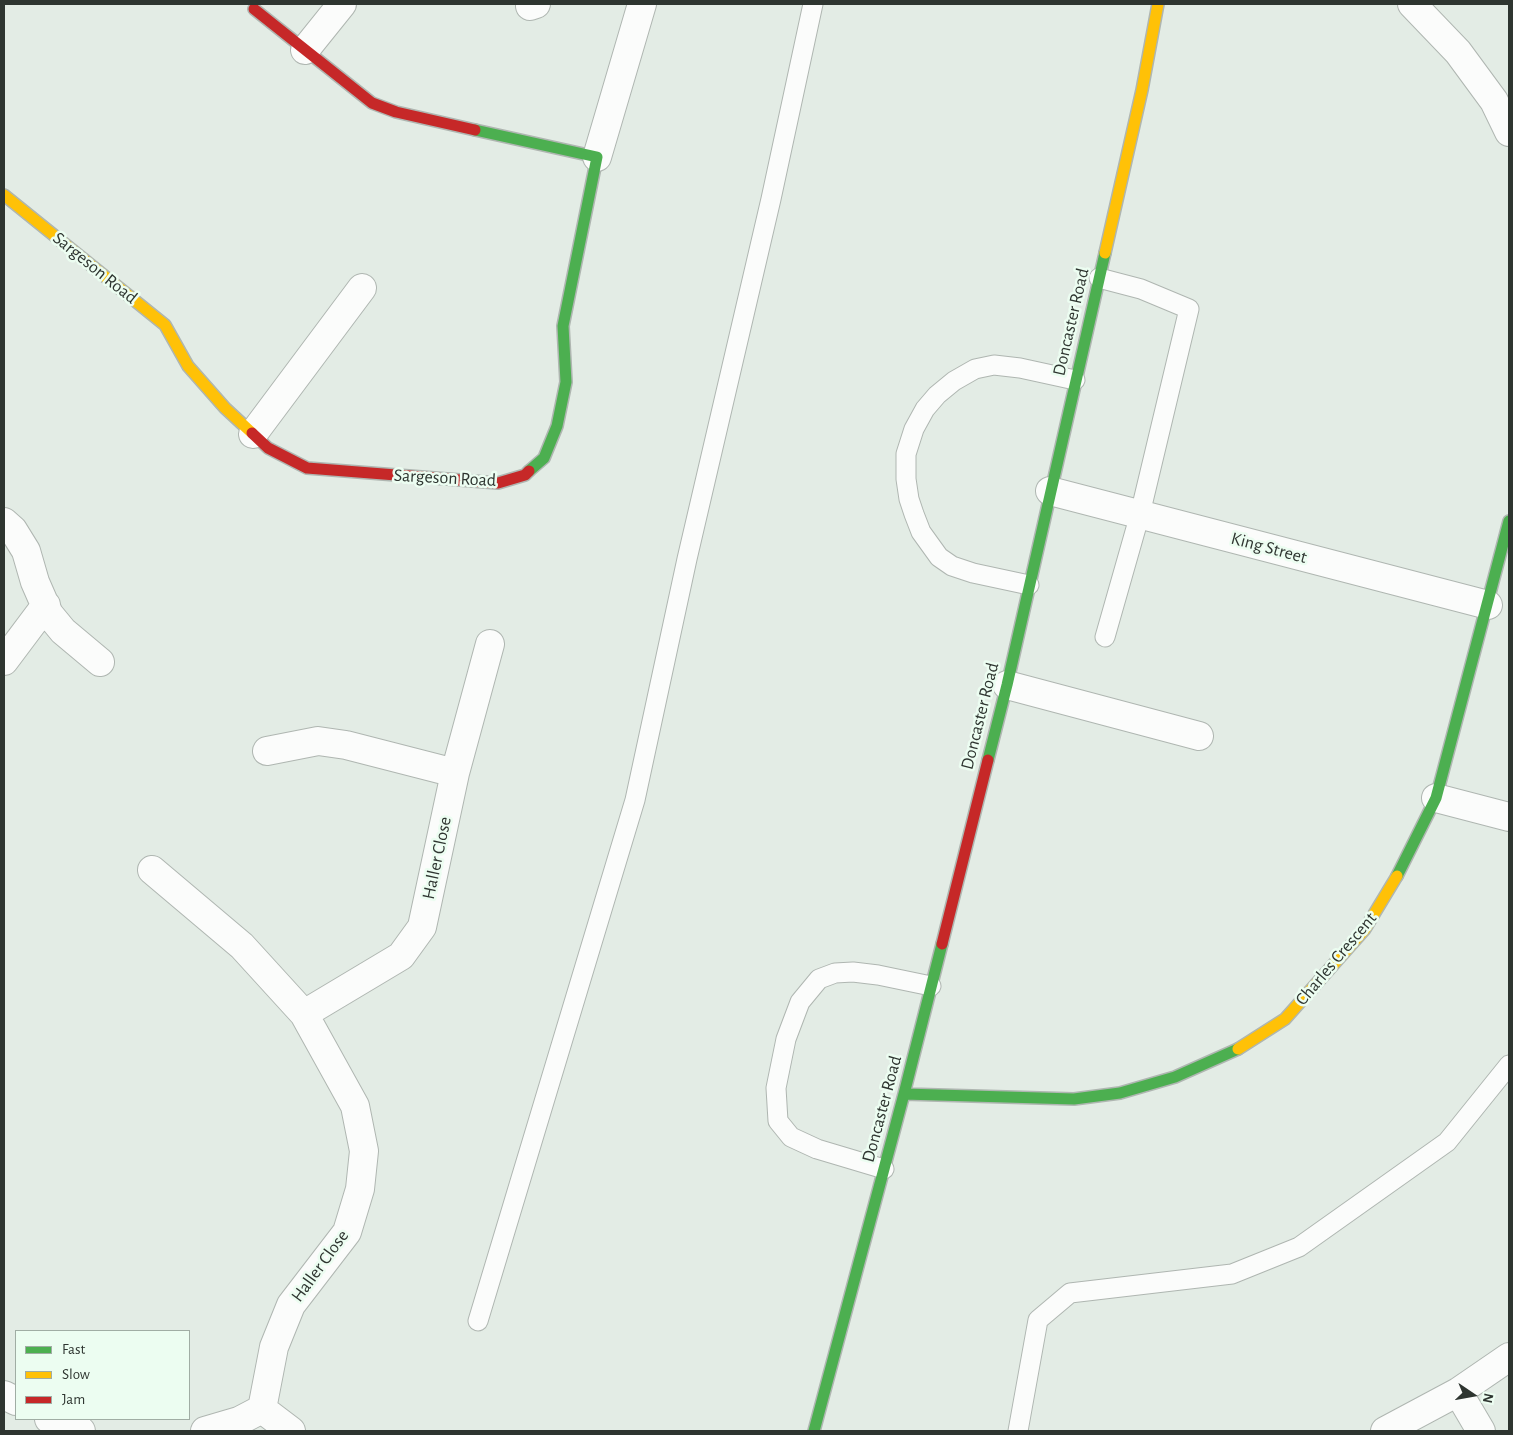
<!DOCTYPE html>
<style>
body{margin:0}
#map{position:relative;width:1513px;height:1435px;overflow:hidden;background:#e3ece5;font-family:"Alegreya Sans",sans-serif}
canvas{display:block}
.frame{position:absolute;inset:0;border:5px solid #2e3530;pointer-events:none}
.legend{position:absolute;left:15px;top:1330px;width:175px;height:90px;box-sizing:border-box;background:#ecfdf1;border:1px solid #a0ada4;margin:0;padding:6px 9px;list-style:none;font-size:15px;color:#2e3530}
.legend li{display:flex;align-items:center;gap:10px;height:25px}
.legend b{width:25px;border:1px solid #a0ada4}
.north{position:absolute;left:1448px;top:1370px;width:50px;height:50px;-webkit-text-stroke:4px #ecfdf1;paint-order:stroke;rotate:102deg;font-size:14px;font-weight:700;line-height:20px;text-align:center;color:#2e3530}
.north::after{content:'';display:block;margin:auto;width:18px;height:22px;background:#2e3530;clip-path:polygon(50% 0,100% 100%,50% 72%,0 100%)}
</style>
<div id="map">
<canvas width="1513" height="1435"></canvas>
<div class="frame"></div>
<ul class="legend">
<li><b style="height:6px;background:#4caf50"></b>Fast</li>
<li><b style="height:6px;background:#ffc107"></b>Slow</li>
<li><b style="height:6px;background:#c62828"></b>Jam</li>
</ul>
<div class="north">N</div>
</div>
<script>
const ctx = document.querySelector('canvas').getContext('2d');
ctx.lineJoin = 'round';
const poly = rows => new Path2D(rows.map(r => 'M' + r).join(''));
function trace(path, color, width, dash) { ctx.strokeStyle = color; ctx.lineWidth = width; ctx.lineCap = dash ? 'butt' : 'round'; ctx.setLineDash(dash || []); ctx.stroke(path); }
function write(font, color, halo, rows, align = 'center') {
  ctx.font = font + ' "Alegreya Sans",sans-serif'; ctx.lineWidth = 5; ctx.setLineDash([]); ctx.textBaseline = 'middle'; ctx.strokeStyle = halo; ctx.fillStyle = color; for (const [text, x, y, turn = 0] of rows) {
    ctx.save(); ctx.translate(x, y); ctx.rotate((+turn || 0) * Math.PI / 180); ctx.textAlign = isNaN(turn) ? turn : align; if (halo) ctx.strokeText(text, 0, 0); ctx.fillText(text, 0, 0); ctx.restore();
  }
}
const lane = poly([
 [1099,278,1141,289,1189,309,1140,514,1105,637],
 [1029,585,973,573,952,566,939,557,921,532,914,514,909,499,906,479,906,454,914,429,925,409,937,395,954,381,975,369,994,365,1020,368,1075,380],
 [884,1169,817,1149,791,1137,778,1121,776,1088,786,1039,800,1002,819,979,835,973,853,972,878,975,931,986],
 [478,1321,635,800,687,559,771,199,813,4],
 [1018,1431,1038,1320,1070,1293,1232,1274,1299,1247,1447,1142,1509,1065]
]);
const street = poly([
 [1412,4,1458,52,1494,101,1509,132],
 [530,6,536,4],
 [305,50,342,4],
 [597,157,642,4],
 [253,434,362,288],
 [1050,491,1488,605],
 [4,522,13,530,26,551,35,582,49,614,63,631,100,662],
 [4,661,46,605],
 [1007,685,1199,736],
 [267,751,318,741,346,745,455,773],
 [1436,798,1509,817],
 [152,870,242,946,304,1014,355,1106,364,1151,360,1189,347,1232,291,1305,274,1347,262,1409],
 [304,1014,401,956,422,927,455,773,490,644],
 [1458,1392,1481,1431],
 [4,1395,16,1401],
 [49,1419,61,1425,81,1431],
 [205,1431,239,1421,262,1409,291,1431],
 [1385,1431,1458,1392,1509,1357]
]);
const fast = poly([
 [475,130,597,157,563,326,566,382,557,426,544,458,529,471],
 [988,760,1007,685,1105,253],
 [1397,876,1436,798,1509,521],
 [904,1094,1074,1099,1120,1093,1175,1077,1238,1049],
 [814,1431,904,1094,942,944]
]);
const slow = poly([
 [4,195,165,325,188,366,225,408,252,433],
 [1105,253,1142,90,1158,4],
 [1238,1049,1285,1019,1365,929,1397,876]
]);
const jam = poly([
 [254,9,372,103,396,112,475,130],
 [252,433,268,448,307,468,498,483,525,475,529,471],
 [942,944,988,760]
]);
trace(lane, '#afb6b1', 21);
trace(street, '#afb6b1', 30);
trace(fast, '#afb6b1', 14);
trace(slow, '#afb6b1', 14);
trace(jam, '#afb6b1', 14);
trace(lane, '#fbfcfb', 19);
trace(street, '#fbfcfb', 28);
trace(fast, '#4caf50', 11);
trace(slow, '#ffc107', 11);
trace(jam, '#c62828', 11);
write('18px', '#2e3530', '#ecfdf1', [
 ["Sargeson Road",95,268,39],
 ["Doncaster Road",1071,322,-77],
 ["Sargeson Road",445,478,3],
 ["King Street",1269,548,15],
 ["Doncaster Road",980,716,-76],
 ["Haller Close",437,858,-78],
 ["Charles Crescent",1336,959,-50],
 ["Doncaster Road",882,1109,-75],
 ["Haller Close",320,1266,-54]
]);
</script>
